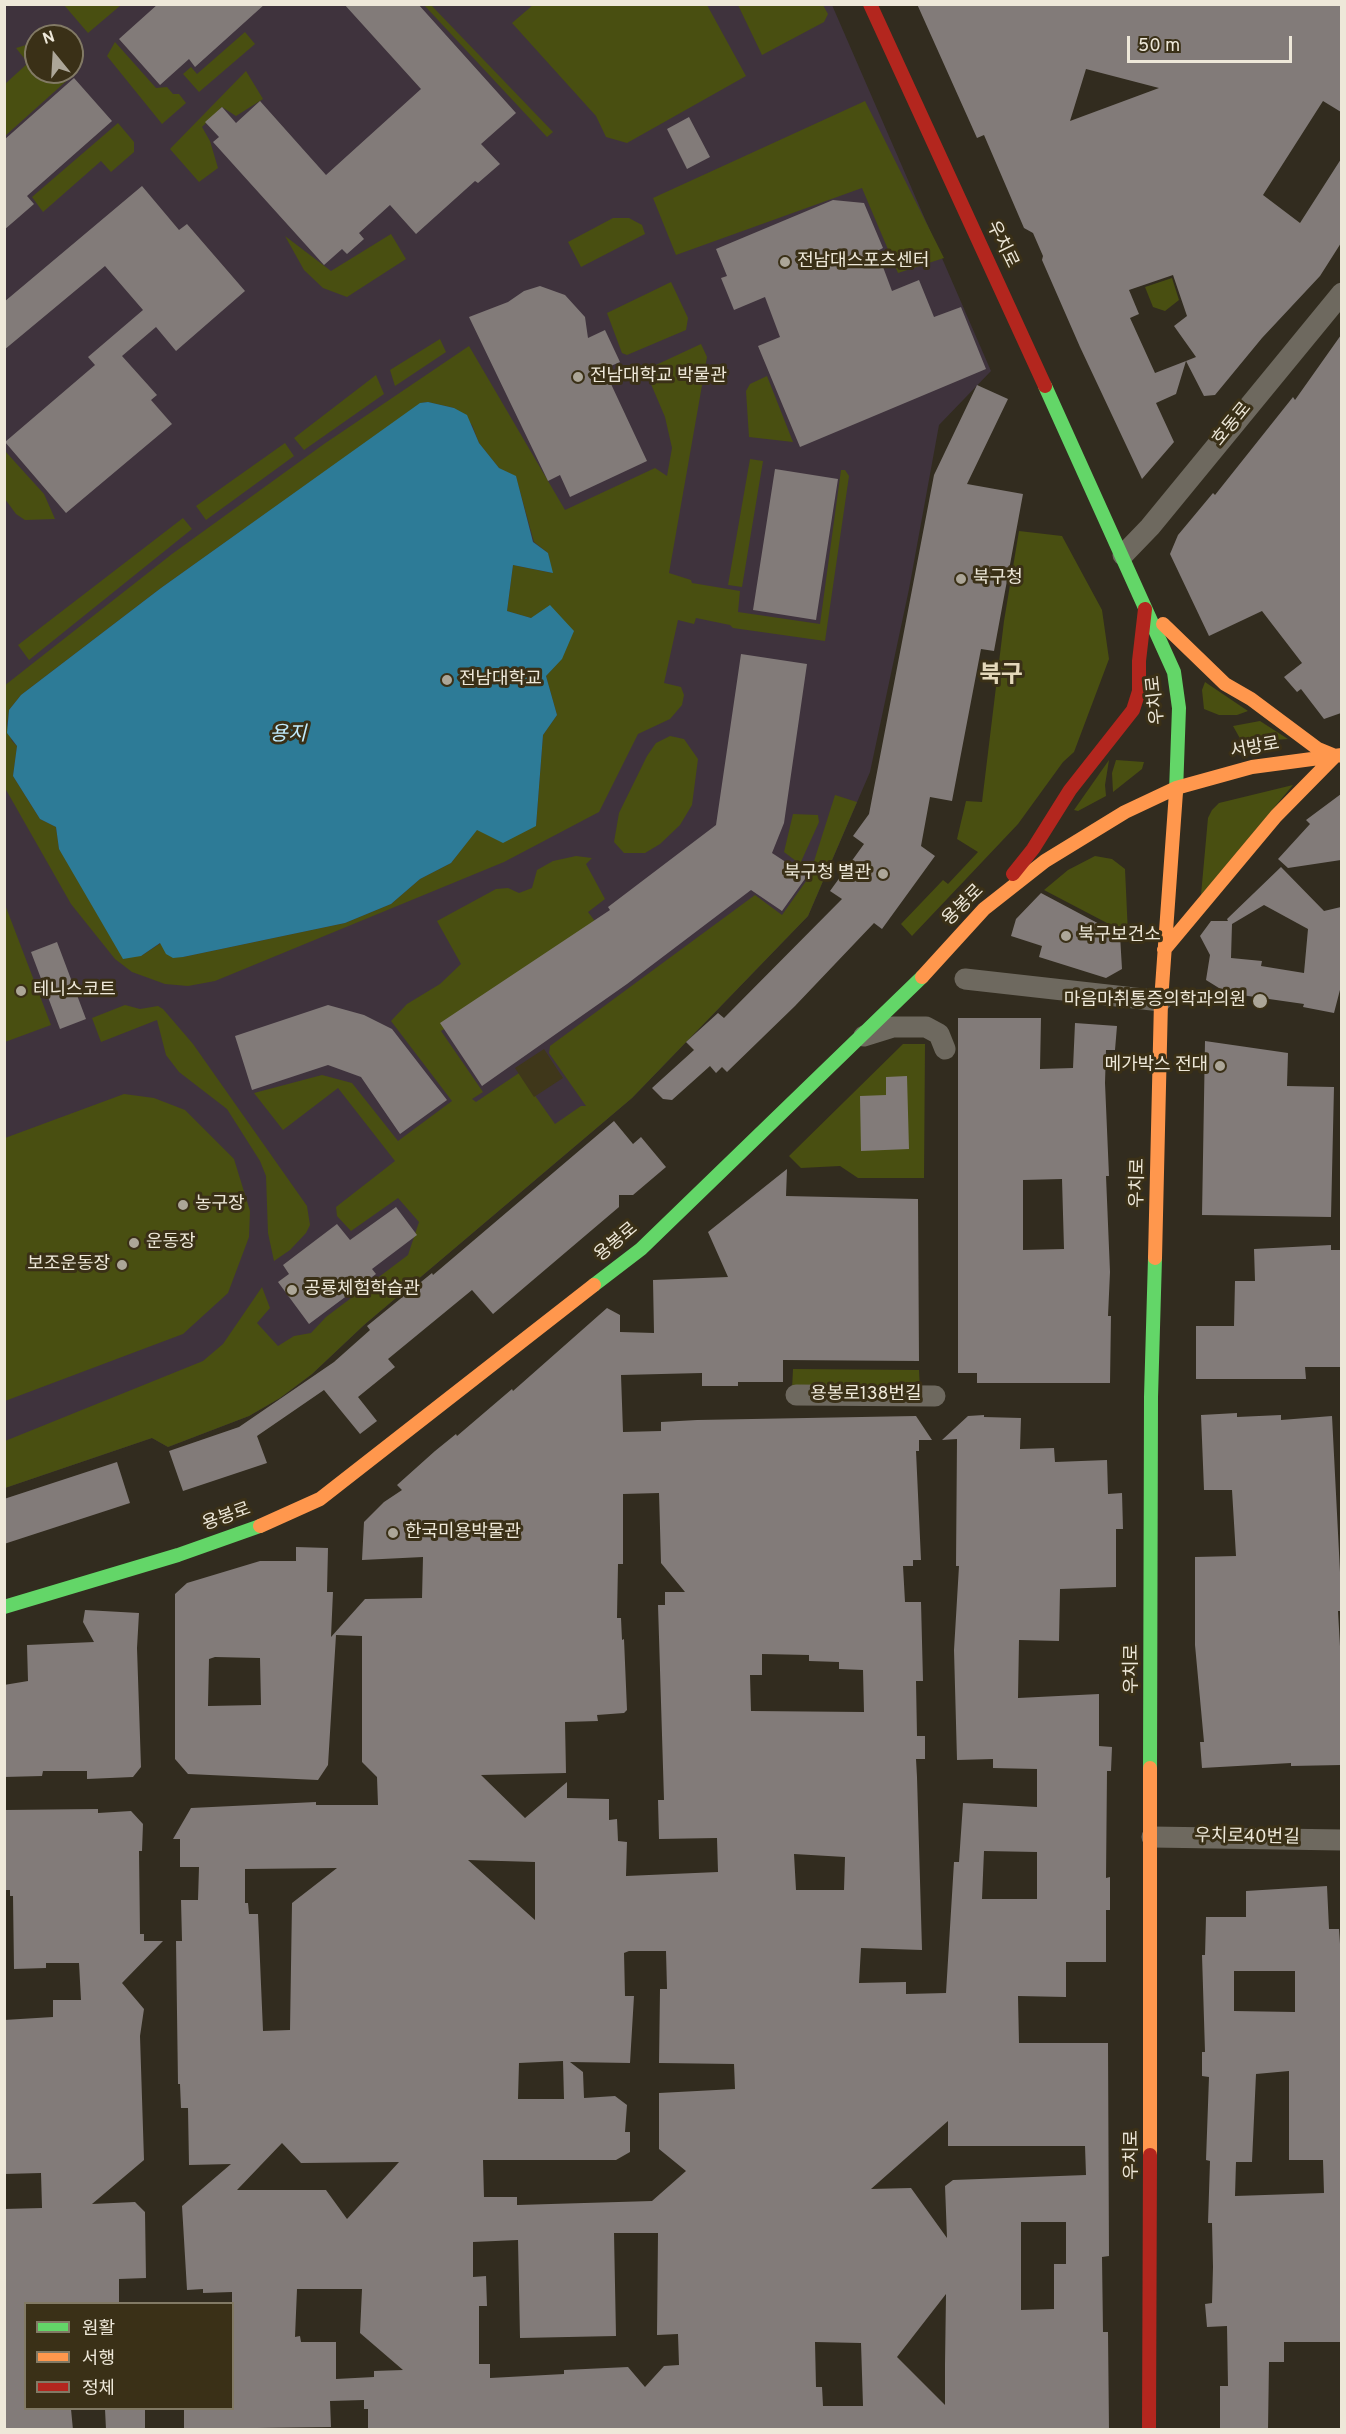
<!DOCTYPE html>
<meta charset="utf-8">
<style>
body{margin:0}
#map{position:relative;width:1346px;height:2434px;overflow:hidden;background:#322c1f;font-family:Overpass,"Noto Sans KR",sans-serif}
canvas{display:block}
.frame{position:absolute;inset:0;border:6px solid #eee8d9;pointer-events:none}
.legend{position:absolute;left:24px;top:2302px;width:210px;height:108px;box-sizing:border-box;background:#3a3017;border:2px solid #827a65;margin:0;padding:8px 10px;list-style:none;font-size:18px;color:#eee8d9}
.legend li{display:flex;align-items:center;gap:12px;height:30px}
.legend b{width:30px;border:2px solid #827a65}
.north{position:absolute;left:24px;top:24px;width:60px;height:60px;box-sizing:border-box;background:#3a3017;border:2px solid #827a65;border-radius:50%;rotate:342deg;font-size:16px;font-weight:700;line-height:24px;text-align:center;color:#eee8d9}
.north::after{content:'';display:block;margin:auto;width:21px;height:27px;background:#aca698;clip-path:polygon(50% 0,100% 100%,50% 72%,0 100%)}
.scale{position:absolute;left:1127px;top:36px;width:165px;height:27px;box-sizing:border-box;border:3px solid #eee8d9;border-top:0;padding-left:8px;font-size:18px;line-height:21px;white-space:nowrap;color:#eee8d9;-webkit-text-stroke:4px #3a3017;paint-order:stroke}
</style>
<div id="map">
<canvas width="1346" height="2434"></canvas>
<div class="frame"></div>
<ul class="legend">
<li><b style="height:8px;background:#63d668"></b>원활</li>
<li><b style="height:8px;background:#ff974d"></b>서행</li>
<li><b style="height:8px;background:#b3261e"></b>정체</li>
</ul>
<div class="north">N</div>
<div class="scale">50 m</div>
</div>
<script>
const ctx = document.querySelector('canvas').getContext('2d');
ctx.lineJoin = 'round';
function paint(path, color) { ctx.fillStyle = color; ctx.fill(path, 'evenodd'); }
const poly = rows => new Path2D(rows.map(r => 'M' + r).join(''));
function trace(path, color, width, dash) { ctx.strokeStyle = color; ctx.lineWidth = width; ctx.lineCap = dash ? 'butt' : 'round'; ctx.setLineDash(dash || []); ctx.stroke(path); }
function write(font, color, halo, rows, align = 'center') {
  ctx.font = font + ' Overpass,"Noto Sans KR",sans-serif'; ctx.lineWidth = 6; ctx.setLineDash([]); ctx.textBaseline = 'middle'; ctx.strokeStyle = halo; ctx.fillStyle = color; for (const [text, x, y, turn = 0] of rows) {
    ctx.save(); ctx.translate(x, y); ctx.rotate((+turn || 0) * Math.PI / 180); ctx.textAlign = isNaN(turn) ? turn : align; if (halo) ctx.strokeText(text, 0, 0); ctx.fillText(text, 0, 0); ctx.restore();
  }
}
paint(poly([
 [4,5,832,5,991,371,939,425,909,589,870,772,808,916,632,1098,364,1325,312,1374,280,1398,249,1416,168,1447,152,1438,5,1488],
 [36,36,72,36,72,72,36,72]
]), '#3f333d');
paint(poly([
 [64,5,64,4,121,5,88,33],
 [424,5,431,5,553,132,547,137],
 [533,5,707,5,746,76,627,143,606,137,596,116,512,23],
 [738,5,823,5,828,14,824,22,762,55],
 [245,32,255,44,199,92,183,74,191,67,197,74],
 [115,42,156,88,167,87,173,94,179,94,186,103,162,124,107,56],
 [26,45,36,47,36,72,70,72,73,75,5,136,5,84,28,63,16,48],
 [246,71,263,99,236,116,222,107,202,127,210,141,218,168,199,182,170,149],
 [865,101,944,258,898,273,862,188,676,255,653,198],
 [118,123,134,142,134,152,111,172,101,161,43,212,32,197],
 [613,218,629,218,642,225,645,234,581,267,568,242],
 [391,234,406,259,347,297,323,288,304,270,285,236,331,271],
 [1172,278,1179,300,1165,311,1153,307,1145,287],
 [671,282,688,318,686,330,627,355,622,353,607,313],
 [440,339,446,352,395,386,390,370],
 [701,344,707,357,669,573,691,580,692,583,740,591,738,612,820,624,841,470,845,470,849,476,825,641,733,628,730,625,696,618,694,624,678,620,664,683,681,687,684,695,682,705,670,719,638,734,599,812,504,862,215,981,188,986,165,984,132,972,115,959,71,904,5,788,4,686,172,554,324,444,469,346,565,510,655,468,667,476,672,448,665,417,645,370],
 [428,402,454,408,472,425,479,443,499,468,516,477,534,542,548,553,552,573,513,565,507,611,531,618,562,658,546,676,557,715,543,735,536,826,477,829,451,863,420,879,391,904,345,923,183,957,161,943,141,956,59,849,56,827,40,819,13,776,17,746,12,741,7,725,9,710,21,695,161,588,421,403],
 [376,375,384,394,304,450,294,438],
 [767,376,793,442,749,437,746,391,750,384],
 [285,443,294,456,206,520,196,506],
 [5,451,44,494,55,519,25,520,16,514,5,499],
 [750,459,763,461,742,587,728,585],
 [183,518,192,529,29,660,18,645],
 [1019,531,1062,536,1102,610,1109,659,1074,752,1063,762,1018,824,912,936,901,924,943,880,948,884,978,852,957,839,966,801,982,802,1004,621],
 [1205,682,1248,711,1237,715,1219,715,1204,709,1202,690],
 [1260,721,1288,739,1242,742,1233,726],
 [670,736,684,739,698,759,692,805,680,825,660,844,645,853,624,853,614,842,619,813,647,756,656,743],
 [1109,760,1105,785,1106,796,1078,811,1074,810],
 [1116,760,1144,762,1142,769,1113,792,1112,773],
 [1293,785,1201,895,1208,818,1212,810,1219,803],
 [835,795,857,802,808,916,632,1098,364,1325,312,1374,280,1398,249,1416,168,1447,152,1438,5,1488,5,1441,203,1361,223,1344,262,1287,270,1308,257,1323,278,1346,294,1336,311,1333,326,1317,408,1255,419,1222,398,1198,351,1231,337,1216,336,1207,395,1161,338,1088,283,1130,254,1093,322,1075,352,1083,398,1141,452,1101,391,1021,407,1004,440,984,461,964,437,921,496,889,508,888,519,893,532,888,537,870,553,861,576,856,592,858,586,864,605,899,588,912,600,928,441,1031,483,1092,472,1099,476,1102,519,1073,555,1124,581,1106,586,1106,549,1053,550,1046,755,895,782,915,809,877],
 [793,814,818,815,819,822,800,864,784,852],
 [1095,856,1112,859,1125,869,1128,934,1044,890,1068,870],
 [4,902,51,1025,5,1042,4,1042],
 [125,1005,140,1009,158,1006,163,1009,193,1044,307,1206,310,1225,306,1233,290,1250,274,1261,268,1233,266,1176,260,1161,227,1109,179,1072,166,1055,157,1020,101,1042,92,1018],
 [903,1044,925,1044,924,1178,858,1178,840,1166,801,1168,789,1156],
 [124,1094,154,1098,185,1110,234,1159,250,1211,249,1237,228,1293,183,1334,5,1401,5,1138],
 [793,1369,919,1370,920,1390,792,1389]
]), '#494f11');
paint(poly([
 [544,1049,563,1078,534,1097,515,1068]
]), '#3f371a');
paint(poly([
 [428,402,454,408,467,415,479,443,499,468,516,476,533,542,548,553,553,573,513,565,507,611,531,618,550,605,574,631,562,659,546,676,557,715,543,735,536,826,503,843,477,830,451,863,420,879,391,904,345,923,183,957,173,958,166,954,160,943,141,956,123,959,59,849,56,827,40,819,13,776,17,746,7,733,9,710,21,695,161,588,420,403]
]), '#2d7b97');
paint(poly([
 [158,4,265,4,195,67,189,59,160,85,119,39],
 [344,4,418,4,516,113,481,144,500,164,478,183,475,181,416,234,390,205,359,233,364,239,347,254,342,249,324,265,213,142,219,137,205,122,222,107,236,123,260,101,326,175,421,89],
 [917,4,1341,4,1341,112,1323,101,1263,195,1300,223,1341,159,1341,243,1320,276,1262,338,1215,395,1204,396,1186,361,1196,357,1174,326,1187,316,1173,275,1129,290,1139,314,1130,318,1155,373,1186,361,1176,394,1156,403,1174,442,1142,479,1080,347,1042,260,1043,256,1033,233,1024,228,984,135,977,138],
 [1086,69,1159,88,1070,121],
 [74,78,112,121,27,196,34,204,4,230,4,140],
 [689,117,710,157,687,169,667,129],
 [142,186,179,230,187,224,245,291,176,351,156,327,122,356,157,395,151,400,172,424,66,513,5,442,95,365,88,357,143,310,105,266,4,350,4,302],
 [833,200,864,203,883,248,877,251,892,291,919,280,934,317,961,307,986,369,800,447,758,346,780,337,765,297,734,310,721,278,727,276,716,249],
 [540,286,565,295,585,317,588,338,605,330,620,362,604,369,647,461,570,497,560,475,548,481,469,317,508,302,524,291],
 [1341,335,1341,713,1324,719,1301,689,1297,692,1284,677,1302,663,1262,611,1209,636,1170,554,1178,535,1213,493,1215,495,1293,397,1295,400],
 [977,385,1008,399,967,484,1023,494,994,651,981,649,952,801,930,797,921,846,935,856,882,929,874,923,795,1006,727,1072,722,1067,716,1073,710,1066,672,1100,663,1099,652,1088,694,1050,686,1042,718,1013,724,1018,842,899,830,891,864,844,853,836,869,814,934,475],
 [775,469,838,479,816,620,753,610],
 [741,654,807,664,784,823,772,853,807,876,782,911,751,890,627,984,482,1086,440,1023,610,910,608,907,716,825],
 [1341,794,1341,860,1288,868,1278,859,1310,824,1306,820],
 [1281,867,1324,911,1341,907,1341,986,1334,1013,1303,1007,1304,1004,1227,993,1206,980,1210,955,1200,936,1211,921,1228,921,1227,919],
 [1264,905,1308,929,1304,973,1261,966,1262,961,1231,958,1232,924],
 [1041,893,1120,935,1122,969,1106,978,1039,957,1042,946,1011,936,1016,919],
 [57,942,86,1019,60,1029,31,952],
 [328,1005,364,1015,392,1029,447,1100,400,1134,361,1077,328,1065,252,1090,235,1036],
 [958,1018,1041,1018,1040,1069,1073,1068,1075,1023,1117,1026,1115,1050,1106,1050,1105,1083,1109,1176,1106,1176,1110,1272,1108,1316,1111,1316,1110,1383,977,1383,977,1373,958,1373],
 [1062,1179,1064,1249,1023,1250,1023,1180],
 [1205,1041,1288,1053,1287,1086,1334,1087,1331,1217,1202,1215],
 [907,1076,909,1149,861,1151,860,1096,886,1095,886,1077],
 [614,1121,633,1144,641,1137,666,1167,633,1195,619,1195,619,1207,493,1314,472,1290,388,1359,395,1367,358,1397,377,1421,360,1434,324,1390,257,1436,267,1463,183,1491,169,1451,239,1427,334,1362,370,1330,367,1326,432,1273,433,1275],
 [787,1169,786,1196,918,1199,919,1361,783,1360,783,1382,738,1382,738,1386,702,1386,702,1373,621,1375,623,1432,661,1431,661,1422,697,1420,916,1416,932,1440,919,1440,919,1451,916,1451,921,1560,913,1560,913,1566,903,1566,905,1602,921,1602,923,1681,916,1681,917,1736,925,1736,925,1759,916,1759,917,1777,922,1950,861,1948,859,1983,906,1982,906,1994,946,1993,954,1862,959,1862,963,1803,1037,1807,1037,1769,993,1768,993,1759,957,1760,954,1650,959,1566,956,1566,957,1439,942,1440,968,1416,984,1415,984,1417,1021,1418,1020,1449,1054,1448,1055,1462,1107,1460,1108,1494,1122,1493,1123,1529,1116,1529,1116,1587,1060,1589,1059,1641,1019,1640,1018,1698,1099,1694,1099,1746,1112,1747,1111,1771,1107,1771,1106,1878,1110,1877,1110,1910,1106,1910,1106,1962,1066,1962,1066,1997,1018,1996,1019,2043,1108,2043,1109,2256,1102,2257,1103,2332,1108,2332,1109,2430,368,2430,368,2409,364,2409,364,2400,330,2401,331,2427,184,2429,184,2409,232,2409,232,2292,203,2293,203,2289,187,2290,182,2206,231,2164,189,2165,188,2108,181,2108,180,2084,178,2084,176,1941,182,1941,181,1900,198,1900,199,1867,180,1867,180,1839,173,1839,191,1808,316,1802,316,1805,378,1805,377,1777,362,1762,362,1636,336,1635,328,1765,318,1780,188,1774,175,1759,175,1594,187,1583,260,1561,296,1561,296,1547,328,1548,327,1592,333,1592,331,1637,365,1599,422,1598,423,1557,362,1560,364,1522,384,1502,402,1490,397,1485,435,1451,456,1434,457,1436,512,1389,513,1391,607,1308,620,1315,620,1332,654,1333,653,1280,728,1277,708,1232],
 [659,1493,661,1563,685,1592,665,1592,665,1605,658,1605,664,1800,658,1800,659,1839,717,1838,718,1872,626,1876,627,1842,618,1841,617,1819,609,1820,609,1799,567,1798,567,1782,525,1818,481,1775,566,1773,565,1722,598,1721,597,1715,624,1713,627,1710,624,1639,622,1640,621,1618,617,1618,618,1564,623,1564,623,1494],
 [762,1654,809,1655,809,1661,839,1662,839,1669,863,1670,864,1712,751,1711,750,1675,762,1675],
 [215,1657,260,1658,261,1705,208,1706,209,1659],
 [984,1851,1037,1852,1037,1899,982,1899],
 [794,1854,845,1857,844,1890,796,1890],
 [468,1860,535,1862,535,1920],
 [337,1868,292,1903,290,2030,263,2031,258,1914,249,1914,248,1903,245,1903,245,1869],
 [629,1951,666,1951,667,1989,660,1989,659,2063,734,2064,735,2089,659,2093,659,2149,686,2171,652,2201,517,2205,517,2197,484,2197,483,2160,616,2160,630,2152,630,2132,625,2132,627,2105,615,2096,584,2098,583,2072,570,2062,630,2063,634,1996,625,1996,624,1953],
 [563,2061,564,2099,518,2099,519,2063],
 [948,2121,948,2146,1085,2146,1086,2175,953,2180,945,2186,947,2238,911,2188,871,2189],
 [282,2143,301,2163,399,2162,347,2219,326,2190,237,2190],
 [1021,2222,1066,2222,1066,2264,1054,2264,1054,2309,1021,2310],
 [614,2233,658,2233,657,2335,678,2334,679,2365,664,2366,645,2387,628,2367,564,2370,564,2374,490,2378,490,2364,479,2364,479,2306,487,2306,486,2276,473,2277,473,2242,518,2240,520,2338,616,2336],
 [297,2289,362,2289,360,2333,403,2370,374,2371,374,2377,336,2379,336,2342,301,2342,300,2336,295,2337],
 [946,2294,945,2364,945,2405,897,2357],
 [815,2342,861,2343,863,2406,823,2406,822,2387,816,2387],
 [396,1207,417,1235,372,1269,376,1274,309,1324,278,1282,289,1274,283,1265,337,1224,350,1240],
 [1331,1245,1331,1250,1341,1250,1341,1367,1305,1367,1306,1379,1196,1379,1196,1326,1234,1326,1235,1281,1255,1281,1254,1249],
 [1237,1413,1237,1417,1281,1415,1281,1420,1332,1416,1340,1572,1341,1611,1338,1611,1341,1664,1341,1765,1291,1766,1291,1763,1202,1768,1200,1742,1204,1742,1195,1645,1195,1557,1236,1556,1232,1490,1204,1490,1201,1415],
 [117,1462,130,1503,4,1544,4,1499],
 [85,1610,139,1613,137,1648,141,1767,133,1777,87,1779,87,1771,43,1771,42,1776,4,1777,4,1685,28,1681,27,1645,94,1642,83,1622],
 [98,1809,98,1813,131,1811,143,1824,142,1851,139,1851,140,1934,144,1934,144,1941,163,1941,122,1983,144,2009,140,2036,144,2160,92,2204,135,2202,145,2212,146,2278,119,2279,119,2302,114,2304,26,2304,25,2409,71,2409,73,2430,4,2430,4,2209,42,2208,41,2173,4,2174,4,2020,53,2017,53,2000,81,2000,79,1963,46,1963,46,1968,14,1969,13,1896,10,1896,10,1890,4,1890,4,1810],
 [1327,1886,1329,1929,1339,1929,1341,1959,1341,2342,1284,2342,1284,2362,1269,2362,1268,2430,1220,2430,1220,2386,1228,2386,1227,2326,1207,2327,1205,2304,1212,2303,1213,2267,1212,2223,1208,2223,1210,2161,1206,2160,1209,2077,1202,2076,1202,2052,1205,2052,1202,1955,1205,1955,1206,1917,1246,1917,1246,1891],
 [1234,1971,1295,1971,1295,2012,1234,2011],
 [1289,2071,1289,2160,1323,2160,1324,2193,1235,2196,1236,2162,1252,2162,1256,2074],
 [105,2409,145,2409,145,2430,106,2430]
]), '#827b79');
trace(poly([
 [1123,555,1150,527,1342,293],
 [965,979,1161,1001],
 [864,1036,893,1027,926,1027,939,1034,945,1049],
 [796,1395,935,1396],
 [1152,1837,1342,1840]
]), '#6e695f', 21);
trace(poly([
 [1045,386,1174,672,1179,708,1176,792],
 [594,1285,641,1249,922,977],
 [4,1607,178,1555,260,1526],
 [1150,1768,1151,1397,1155,1258]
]), '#63d668', 14);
trace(poly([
 [1163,624,1225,684,1251,699,1318,749,1335,756],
 [1164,950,1276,816,1335,756],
 [922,977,984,909,1045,861,1125,812,1176,788,1252,767,1342,755],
 [1155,1258,1161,1001,1176,792],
 [260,1526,320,1499,594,1285],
 [1150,2155,1150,1768]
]), '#ff974d', 14);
trace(poly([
 [870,4,1045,386],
 [1013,874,1033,849,1070,790,1133,710,1139,691,1139,661,1145,609],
 [1149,2430,1150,2155]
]), '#b3261e', 14);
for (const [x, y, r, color] of [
 [785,262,6,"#aca698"],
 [578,377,6,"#aca698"],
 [961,579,6,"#aca698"],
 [447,680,6,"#aca698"],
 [883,874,6,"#aca698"],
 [1066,936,6,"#aca698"],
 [21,991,6,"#aca698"],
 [1260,1001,8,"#aca698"],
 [1220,1066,6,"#aca698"],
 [183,1205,6,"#aca698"],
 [134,1243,6,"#aca698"],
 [122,1265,6,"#aca698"],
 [292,1290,6,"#aca698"],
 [393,1533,6,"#aca698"]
]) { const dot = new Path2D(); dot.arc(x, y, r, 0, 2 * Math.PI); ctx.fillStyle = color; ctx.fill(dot); trace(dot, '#3a3017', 2); }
write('18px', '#eee8d9', '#3a3017', [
 ["우치로",1001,245,64],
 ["호동로",1233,425,-51],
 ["우치로",1157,700,-96],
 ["서방로",1255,749,-10],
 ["용봉로",964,906,-45],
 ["우치로",1139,1183,-89],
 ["용봉로",617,1243,-40],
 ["용봉로138번길",866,1395],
 ["용봉로",227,1518,-20],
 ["우치로",1133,1669,-90],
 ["우치로40번길",1247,1838,1],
 ["우치로",1133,2155,-90]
]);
write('18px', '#eee8d9', '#3a3017', [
 ["전남대스포츠센터",797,262],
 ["전남대학교 박물관",590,377],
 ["북구청",973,579],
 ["전남대학교",459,680],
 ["북구청 별관",871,874,"right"],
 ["북구보건소",1078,936],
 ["테니스코트",33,991],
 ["마음마취통증의학과의원",1246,1001,"right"],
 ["메가박스 전대",1208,1066,"right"],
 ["농구장",195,1205],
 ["운동장",146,1243],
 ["보조운동장",110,1265,"right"],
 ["공룡체험학습관",304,1290],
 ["한국미용박물관",405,1533]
], 'left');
write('italic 20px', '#c1ebfd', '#3a3017', [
 ["용지",288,736]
]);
write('bold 24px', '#e4d8ba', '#3a3017', [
 ["북구",1001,677]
]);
</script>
